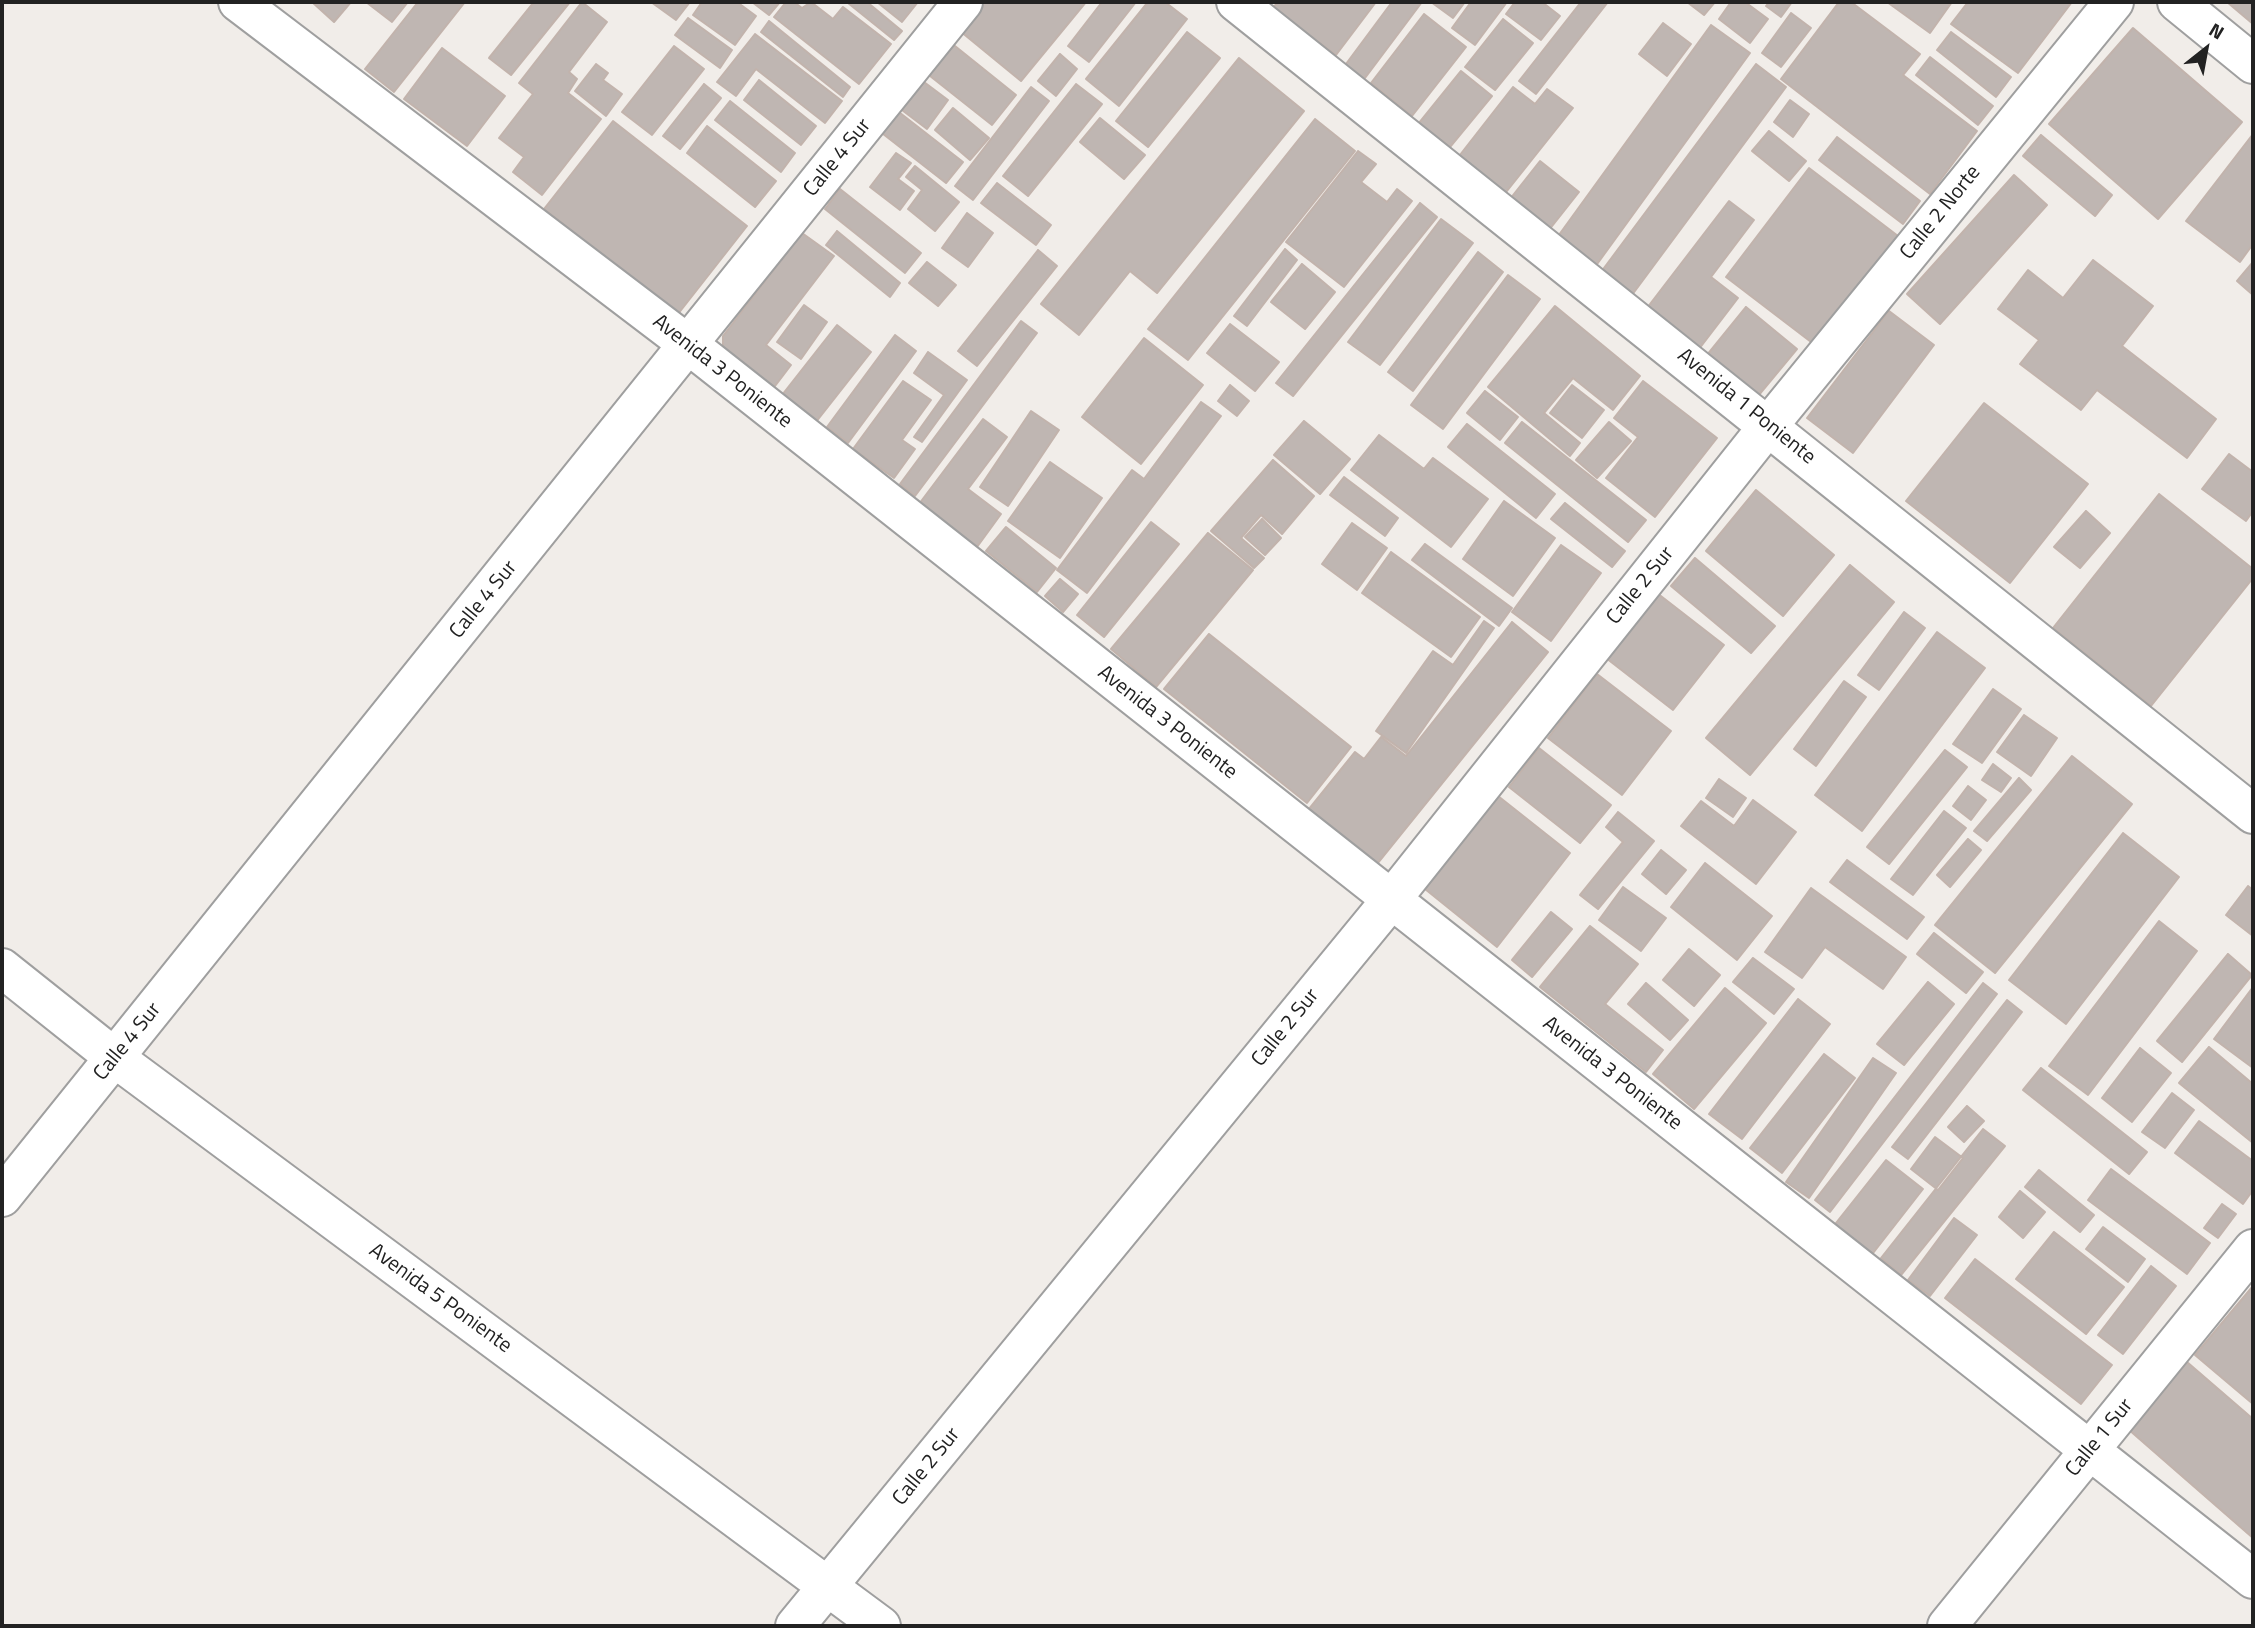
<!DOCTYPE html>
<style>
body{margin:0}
#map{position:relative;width:2255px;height:1628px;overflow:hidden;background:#f1ede9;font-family:"Titillium Web",sans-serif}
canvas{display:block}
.frame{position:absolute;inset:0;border:4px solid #222;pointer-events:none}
.north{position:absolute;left:2171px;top:14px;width:70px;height:70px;-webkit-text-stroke:5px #fff;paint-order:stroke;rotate:31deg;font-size:19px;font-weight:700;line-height:28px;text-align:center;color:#222}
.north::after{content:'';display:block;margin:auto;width:24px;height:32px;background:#222;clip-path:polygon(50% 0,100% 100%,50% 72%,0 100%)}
</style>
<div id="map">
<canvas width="2255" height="1628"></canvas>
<div class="frame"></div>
<div class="north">N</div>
</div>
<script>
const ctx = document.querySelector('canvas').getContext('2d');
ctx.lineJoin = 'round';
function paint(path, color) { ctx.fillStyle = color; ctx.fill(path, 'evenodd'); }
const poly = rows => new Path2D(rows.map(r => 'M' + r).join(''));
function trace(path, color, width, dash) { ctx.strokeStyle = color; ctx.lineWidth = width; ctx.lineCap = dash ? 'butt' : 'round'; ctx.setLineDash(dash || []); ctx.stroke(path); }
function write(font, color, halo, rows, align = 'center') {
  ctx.font = font + ' "Titillium Web",sans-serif'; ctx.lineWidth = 5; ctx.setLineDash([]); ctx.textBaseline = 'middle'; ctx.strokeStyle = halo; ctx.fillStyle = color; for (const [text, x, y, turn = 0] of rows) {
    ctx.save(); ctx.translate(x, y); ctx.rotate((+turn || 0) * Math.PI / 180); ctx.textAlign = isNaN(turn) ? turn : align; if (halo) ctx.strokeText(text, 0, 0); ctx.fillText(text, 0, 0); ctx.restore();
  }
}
const building = poly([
 [312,2,351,2,334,22,312,2],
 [366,2,408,2,392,22,366,2],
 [418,2,465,2,394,92,365,69,418,2],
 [534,2,570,2,511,75,489,58,534,2],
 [582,2,607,22,569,72,577,79,568,93,601,119,542,195,513,172,524,157,499,138,533,94,519,83,582,2],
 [651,2,690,2,676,20,651,2],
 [702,2,737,2,756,16,735,45,693,15,702,2],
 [752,2,780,2,769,15,752,2],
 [786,2,794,2,802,8,811,2,833,19,843,7,891,44,859,84,774,17,786,2],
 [867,2,902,31,894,40,848,3,867,2],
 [877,2,918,2,902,22,877,2],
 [983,2,1086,2,1021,81,960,31,983,2],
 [1102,2,1136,2,1089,62,1068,46,1102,2],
 [1148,2,1165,2,1187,19,1119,106,1086,79,1148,2],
 [1278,2,1376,2,1336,55,1273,8,1278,2],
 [1392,2,1422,2,1362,82,1343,68,1392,2],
 [1431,2,1465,2,1453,18,1431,2],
 [1471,2,1507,2,1475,45,1452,28,1471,2],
 [1515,2,1542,2,1560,16,1541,40,1506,14,1515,2],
 [1581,2,1608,2,1536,94,1519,81,1581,2],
 [1687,2,1715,2,1704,15,1687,2],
 [1731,2,1745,2,1768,19,1750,43,1719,19,1731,2],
 [1769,2,1792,2,1781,17,1766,6,1769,2],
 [1839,2,1851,2,1920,54,1903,75,1977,131,1930,194,1781,79,1839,2],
 [1887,2,1952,2,1930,33,1887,2],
 [1968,2,2072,2,2018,73,1951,24,1968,2],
 [2227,2,2253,2,2253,24,2227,2],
 [1791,13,1811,28,1781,67,1762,53,1791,13],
 [1424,14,1466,47,1412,116,1371,83,1424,14],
 [688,18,732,50,720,68,675,35,688,18],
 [1503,19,1533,43,1495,90,1465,67,1503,19],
 [769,21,850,87,843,97,761,32,769,21],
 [1663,23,1691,44,1667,76,1639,54,1663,23],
 [1711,25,1750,53,1595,267,1556,239,1711,25],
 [2133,28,2242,122,2158,219,2049,124,2133,28],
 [1187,32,1220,58,1148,147,1116,121,1187,32],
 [1951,32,2011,77,1996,97,1937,50,1951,32],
 [755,34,842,101,825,123,756,69,736,96,717,82,755,34],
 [950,42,1016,95,992,125,925,72,950,42],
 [674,46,704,69,652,135,622,112,674,46],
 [442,48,505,96,467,146,404,99,442,48],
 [1060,54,1077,69,1056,96,1038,81,1060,54],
 [1930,57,1993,106,1978,125,1916,75,1930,57],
 [1239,58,1304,111,1157,293,1130,271,1079,335,1041,304,1239,58],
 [596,64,608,73,603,80,622,94,606,116,575,91,596,64],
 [1756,64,1786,87,1632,295,1601,272,1756,64],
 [1461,71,1492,96,1450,147,1419,123,1461,71],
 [920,79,948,100,927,129,898,107,920,79],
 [759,80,816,126,801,145,744,100,759,80],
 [704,84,721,98,680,149,663,136,704,84],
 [1076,84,1102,104,1028,196,1003,176,1076,84],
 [1031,87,1049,101,973,200,955,186,1031,87],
 [1513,87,1535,104,1547,89,1573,108,1503,196,1456,160,1513,87],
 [1790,100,1809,114,1793,137,1774,122,1790,100],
 [730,101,795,153,781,172,715,120,730,101],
 [953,108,989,138,970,160,935,130,953,108],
 [895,109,963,162,946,183,878,130,895,109],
 [1100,118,1145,155,1124,179,1080,142,1100,118],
 [1315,119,1355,151,1188,360,1148,329,1315,119],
 [613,121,747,226,678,314,544,209,613,121],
 [707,126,776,181,755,207,687,153,707,126],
 [1769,131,1806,161,1789,181,1752,151,1769,131],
 [2253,134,2253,244,2240,262,2186,221,2253,134],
 [2041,135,2112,195,2095,216,2023,156,2041,135],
 [1837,137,1920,201,1903,224,1819,160,1837,137],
 [1358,151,1376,164,1361,182,1387,202,1397,189,1412,201,1344,287,1286,242,1358,151],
 [896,153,911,163,898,179,914,191,900,210,870,187,896,153],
 [1540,161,1579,192,1549,230,1510,199,1540,161],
 [915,166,959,202,935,231,908,209,922,190,906,177,915,166],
 [1809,168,1898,236,1815,345,1726,277,1809,168],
 [2014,175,2047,205,1940,324,1907,294,2014,175],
 [997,183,1051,225,1036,245,981,203,997,183],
 [840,189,921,253,905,273,825,209,840,189],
 [1729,201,1754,220,1711,277,1738,298,1699,349,1647,308,1729,201],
 [1420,203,1437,217,1293,396,1276,383,1420,203],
 [967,213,993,233,968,267,942,248,967,213],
 [1441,219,1473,243,1380,365,1348,342,1441,219],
 [837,231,900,283,890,297,826,245,837,231],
 [802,233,834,256,766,345,791,365,772,390,723,352,723,336,802,233],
 [1285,249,1297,260,1247,326,1234,316,1285,249],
 [1038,250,1057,266,977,366,958,351,1038,250],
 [1478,252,1503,272,1413,391,1388,372,1478,252],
 [2093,260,2153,306,2122,346,2216,419,2187,458,2097,390,2081,410,2020,364,2039,340,1998,309,2028,270,2063,298,2093,260],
 [927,262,956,285,938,306,909,283,927,262],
 [2253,262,2253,295,2237,281,2253,262],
 [1302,264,1335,292,1305,329,1271,302,1302,264],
 [1508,275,1540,299,1443,429,1411,405,1508,275],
 [804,305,827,322,801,359,777,342,804,305],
 [1555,306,1640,376,1613,410,1573,378,1544,413,1580,443,1570,456,1488,387,1555,306],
 [1746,307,1797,349,1758,396,1707,355,1746,307],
 [1889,311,1934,345,1853,453,1807,418,1889,311],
 [1021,321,1037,333,915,496,900,484,1021,321],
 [1230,324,1279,362,1255,391,1207,353,1230,324],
 [837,325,871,352,816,422,782,395,837,325],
 [895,335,916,351,848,443,827,427,895,335],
 [1144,338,1203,385,1141,464,1082,417,1144,338],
 [928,352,967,380,922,442,914,437,944,395,914,373,928,352],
 [903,381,931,400,902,440,915,449,894,478,853,449,903,381],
 [1643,381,1717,438,1655,517,1606,478,1638,437,1614,418,1643,381],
 [1230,385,1249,401,1237,416,1218,401,1230,385],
 [1572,385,1604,410,1582,438,1550,413,1572,385],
 [1485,391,1518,417,1500,440,1467,413,1485,391],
 [1201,402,1221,416,1087,593,1057,570,1132,470,1144,479,1201,402],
 [1984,403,2088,484,2010,583,1906,501,1984,403],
 [1031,411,1059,430,1008,506,980,487,1031,411],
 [983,419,1007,437,968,489,1001,514,977,547,919,504,983,419],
 [1304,421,1350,459,1320,494,1274,455,1304,421],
 [1522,422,1646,520,1628,542,1505,443,1522,422],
 [1609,422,1631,441,1597,478,1576,460,1609,422],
 [1467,424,1555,494,1536,518,1448,447,1467,424],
 [1379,435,1424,469,1433,458,1488,499,1451,547,1351,470,1379,435],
 [2229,454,2253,472,2253,511,2246,521,2202,489,2229,454],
 [1273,460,1314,496,1282,534,1261,515,1241,538,1264,558,1254,568,1211,531,1273,460],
 [1050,462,1102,498,1060,558,1008,521,1050,462],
 [1344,477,1398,518,1385,536,1330,495,1344,477],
 [1756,490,1834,555,1783,616,1706,551,1756,490],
 [2159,494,2253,569,2253,578,2151,706,2053,628,2159,494],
 [1504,501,1555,538,1513,596,1463,559,1504,501],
 [1565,503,1625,551,1612,567,1551,519,1565,503],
 [2086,511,2110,533,2080,568,2054,547,2086,511],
 [1262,519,1281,538,1265,555,1245,537,1262,519],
 [1151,522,1179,544,1104,637,1077,615,1151,522],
 [1352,523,1387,548,1357,590,1322,564,1352,523],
 [1006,527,1056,568,1037,592,986,551,1006,527],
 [1208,533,1253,570,1156,687,1111,649,1208,533],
 [1425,544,1512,608,1499,626,1412,560,1425,544],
 [1561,545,1601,573,1551,641,1512,612,1561,545],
 [1391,552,1480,617,1451,657,1362,593,1391,552],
 [1695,558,1775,626,1751,653,1671,586,1695,558],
 [1850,565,1894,602,1750,775,1706,738,1850,565],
 [1060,579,1078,594,1063,612,1045,596,1060,579],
 [1657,593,1724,645,1673,710,1606,658,1657,593],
 [1904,612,1925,628,1879,690,1858,675,1904,612],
 [1484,621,1494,628,1406,753,1376,731,1433,651,1453,665,1484,621],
 [1512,622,1548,652,1377,864,1309,809,1355,752,1364,759,1381,737,1406,756,1512,622],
 [1937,632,1985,668,1862,831,1815,795,1937,632],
 [1209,634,1351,747,1307,803,1164,689,1209,634],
 [1597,674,1671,731,1622,795,1548,738,1597,674],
 [1844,681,1866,697,1816,766,1794,749,1844,681],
 [1993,689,2021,709,1982,763,1953,744,1993,689],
 [2024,715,2057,738,2031,776,1997,752,2024,715],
 [1539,748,1611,805,1580,843,1509,787,1539,748],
 [1945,750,1967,767,1889,864,1867,847,1945,750],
 [2072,756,2132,804,1995,973,1935,925,2072,756],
 [1993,764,2011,778,2001,792,1982,780,1993,764],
 [2019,778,2031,790,1987,841,1974,831,2019,778],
 [1719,779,1746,798,1733,817,1706,798,1719,779],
 [1968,786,1986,800,1971,820,1953,806,1968,786],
 [1498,796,1570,853,1497,947,1425,889,1498,796],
 [1753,800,1796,832,1756,884,1681,826,1701,801,1734,826,1753,800],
 [1944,811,1966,828,1913,895,1891,879,1944,811],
 [1618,812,1654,841,1598,909,1580,895,1623,842,1606,827,1618,812],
 [2123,833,2179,877,2066,1024,2009,980,2123,833],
 [1968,839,1981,850,1950,887,1937,875,1968,839],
 [1661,850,1686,870,1666,894,1642,874,1661,850],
 [1847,860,1924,917,1907,939,1830,882,1847,860],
 [1705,863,1772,916,1737,960,1671,907,1705,863],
 [2248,886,2253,890,2253,936,2226,915,2248,886],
 [1623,887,1666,918,1641,951,1599,920,1623,887],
 [1811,888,1906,957,1883,989,1825,947,1802,978,1765,952,1811,888],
 [1551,912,1572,929,1532,977,1512,960,1551,912],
 [2159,921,2197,951,2088,1095,2049,1066,2159,921],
 [1590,926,1638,964,1605,1004,1663,1050,1646,1072,1540,987,1590,926],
 [1934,933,1983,972,1966,993,1917,954,1934,933],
 [1689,949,1720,975,1694,1006,1663,980,1689,949],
 [2228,954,2252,975,2182,1062,2157,1041,2228,954],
 [1753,958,1794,989,1774,1014,1733,982,1753,958],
 [1928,982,1954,1004,1904,1065,1877,1044,1928,982],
 [1646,983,1688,1020,1670,1040,1628,1004,1646,983],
 [1983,983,1997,994,1830,1212,1815,1200,1983,983],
 [2253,987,2253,1068,2214,1039,2253,987],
 [1725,988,1766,1023,1694,1109,1653,1074,1725,988],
 [1798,999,1830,1024,1742,1139,1709,1114,1798,999],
 [2007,1000,2022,1012,1908,1159,1892,1147,2007,1000],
 [2209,1047,2253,1084,2253,1143,2179,1083,2209,1047],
 [2140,1048,2171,1073,2132,1122,2102,1098,2140,1048],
 [1824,1054,1855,1078,1782,1173,1750,1148,1824,1054],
 [1873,1058,1896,1073,1809,1198,1786,1182,1873,1058],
 [2041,1068,2147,1152,2129,1174,2023,1090,2041,1068],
 [2172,1093,2194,1110,2165,1148,2142,1132,2172,1093],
 [1967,1106,1984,1121,1964,1142,1948,1127,1967,1106],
 [2199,1121,2253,1161,2253,1190,2243,1204,2175,1153,2199,1121],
 [1983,1129,2005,1146,1901,1275,1881,1258,1983,1129],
 [1935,1137,1963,1158,1938,1190,1911,1169,1935,1137],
 [1886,1160,1923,1189,1870,1257,1832,1228,1886,1160],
 [2111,1169,2210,1243,2187,1274,2088,1200,2111,1169],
 [2039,1170,2094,1215,2080,1232,2025,1187,2039,1170],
 [2020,1191,2045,1212,2023,1238,1999,1217,2020,1191],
 [2222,1204,2236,1214,2218,1238,2204,1228,2222,1204],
 [1954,1218,1977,1235,1930,1296,1908,1280,1954,1218],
 [2103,1227,2145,1259,2128,1282,2086,1249,2103,1227],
 [2054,1232,2124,1287,2086,1334,2016,1279,2054,1232],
 [1975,1259,2112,1365,2081,1404,1945,1298,1975,1259],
 [2151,1266,2176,1286,2123,1354,2098,1335,2151,1266],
 [2253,1286,2253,1404,2195,1355,2253,1286],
 [2187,1362,2253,1419,2253,1538,2128,1429,2187,1362]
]);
paint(building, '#bfb6b2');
trace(building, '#c2b3ac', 2);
const street = poly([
 [238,2,689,345,2253,1579],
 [1236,2,2253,814],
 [2177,2,2253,64],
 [2,968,115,1058,881,1626],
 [2,1197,963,2],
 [795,1626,1391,900,1769,425,2114,2],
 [1947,1626,2253,1249]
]);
trace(street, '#9f9f9f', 42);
trace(street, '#fff', 38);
write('21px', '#222', '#fff', [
 ["Calle 4 Sur",838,158,-51],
 ["Calle 2 Norte",1941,213,-51],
 ["Avenida 3 Poniente",722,372,38],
 ["Avenida 1 Poniente",1746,407,39],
 ["Calle 2 Sur",1641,586,-51],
 ["Calle 4 Sur",484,600,-51],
 ["Avenida 3 Poniente",1167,723,38],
 ["Calle 2 Sur",1286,1028,-51],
 ["Calle 4 Sur",128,1042,-51],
 ["Avenida 3 Poniente",1612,1074,38],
 ["Avenida 5 Poniente",440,1299,36],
 ["Calle 1 Sur",2100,1438,-51],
 ["Calle 2 Sur",927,1467,-51]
]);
</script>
